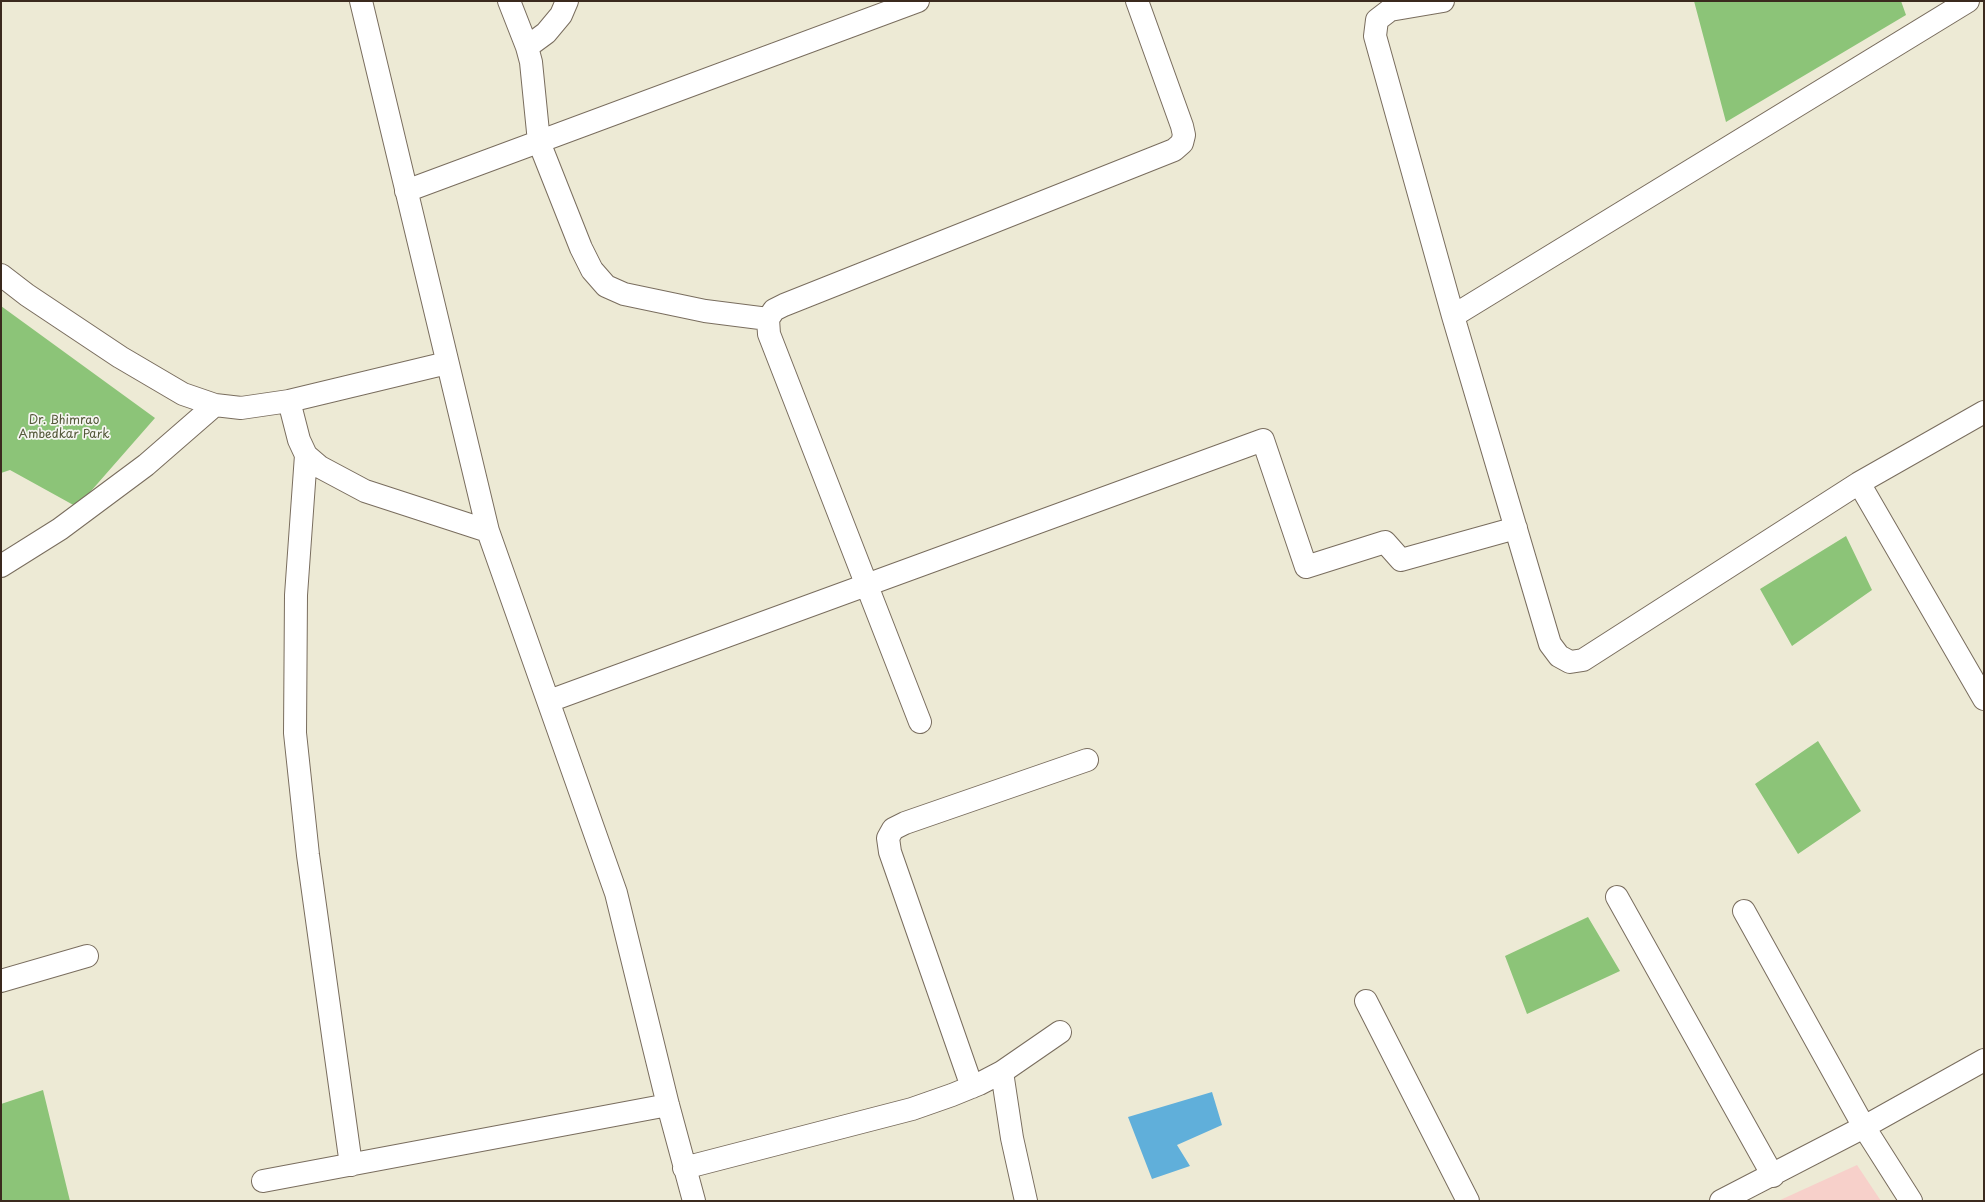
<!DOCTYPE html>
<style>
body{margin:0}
#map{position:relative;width:1985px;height:1202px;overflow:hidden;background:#edead5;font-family:"Playpen Sans",sans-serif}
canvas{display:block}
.frame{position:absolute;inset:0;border:2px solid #3b2a1e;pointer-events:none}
</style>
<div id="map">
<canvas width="1985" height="1202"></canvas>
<div class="frame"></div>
</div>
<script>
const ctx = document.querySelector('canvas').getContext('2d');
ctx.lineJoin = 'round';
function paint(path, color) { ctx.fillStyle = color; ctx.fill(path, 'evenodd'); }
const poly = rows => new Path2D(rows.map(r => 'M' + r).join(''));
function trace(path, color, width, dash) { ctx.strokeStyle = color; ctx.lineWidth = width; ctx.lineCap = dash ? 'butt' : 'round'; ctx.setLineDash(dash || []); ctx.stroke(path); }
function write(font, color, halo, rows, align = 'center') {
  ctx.font = font + ' "Playpen Sans",sans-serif'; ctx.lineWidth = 3.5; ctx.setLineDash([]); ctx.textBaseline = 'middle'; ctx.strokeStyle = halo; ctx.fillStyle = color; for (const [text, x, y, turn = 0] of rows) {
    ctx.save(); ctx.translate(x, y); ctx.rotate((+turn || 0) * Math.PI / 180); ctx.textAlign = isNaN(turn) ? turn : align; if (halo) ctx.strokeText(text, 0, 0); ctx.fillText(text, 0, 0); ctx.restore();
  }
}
paint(poly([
 [1857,1165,1881,1201,1778,1201]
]), '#f7d0ca');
paint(poly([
 [1694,1,1901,1,1906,15,1726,122],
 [1,306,155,418,77,507,10,470,1,473],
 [1846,536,1872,590,1792,646,1760,589],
 [1818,741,1861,811,1798,854,1755,784],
 [1588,917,1620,971,1527,1014,1505,956],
 [43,1090,70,1201,1,1201,1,1104]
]), '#8cc478');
paint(poly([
 [1212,1092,1222,1125,1177,1145,1190,1166,1152,1179,1128,1117]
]), '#60afda');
const minor = poly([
 [361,1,488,531,616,893,668,1105,694,1201],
 [509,1,527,47,531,62,539,142,581,248,592,270,606,286,624,294,705,311,768,319],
 [1443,1,1390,10,1377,20,1375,36,1453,316,1550,644,1559,656,1570,662,1583,660,1859,483,1984,412],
 [527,47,546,33,561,15,567,1],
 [406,191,918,1],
 [1,275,27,295,120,357,183,394,215,405,241,408,289,401,447,363],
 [1453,316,1968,1],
 [289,401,299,440,306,455,320,467,365,491,488,531],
 [306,455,296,595,295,733,308,855,351,1165],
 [1859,483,1984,699],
 [1,566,60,529,146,465,215,405],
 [549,701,1263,440,1306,567,1385,542,1401,560,1516,528],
 [920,722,769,334,768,319,774,310,784,305,1174,150,1182,143,1184,135,1182,126,1137,1],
 [1617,897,1773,1176],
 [1744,911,1864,1127,1984,1060],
 [1,981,87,956],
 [1366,1001,1468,1201],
 [1002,1072,1012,1138,1026,1201],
 [972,1087,890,852,888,838,893,829,905,823,1087,760],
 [684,1168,912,1109,952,1095,979,1084,1002,1072,1060,1032],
 [263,1181,668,1105],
 [1721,1201,1864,1127,1911,1201]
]);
trace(minor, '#796d5e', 24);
trace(minor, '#fff', 22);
write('12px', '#535839', '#f6f6f2', [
 ["Dr. Bhimrao",64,421],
 ["Ambedkar Park",64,435]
]);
</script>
